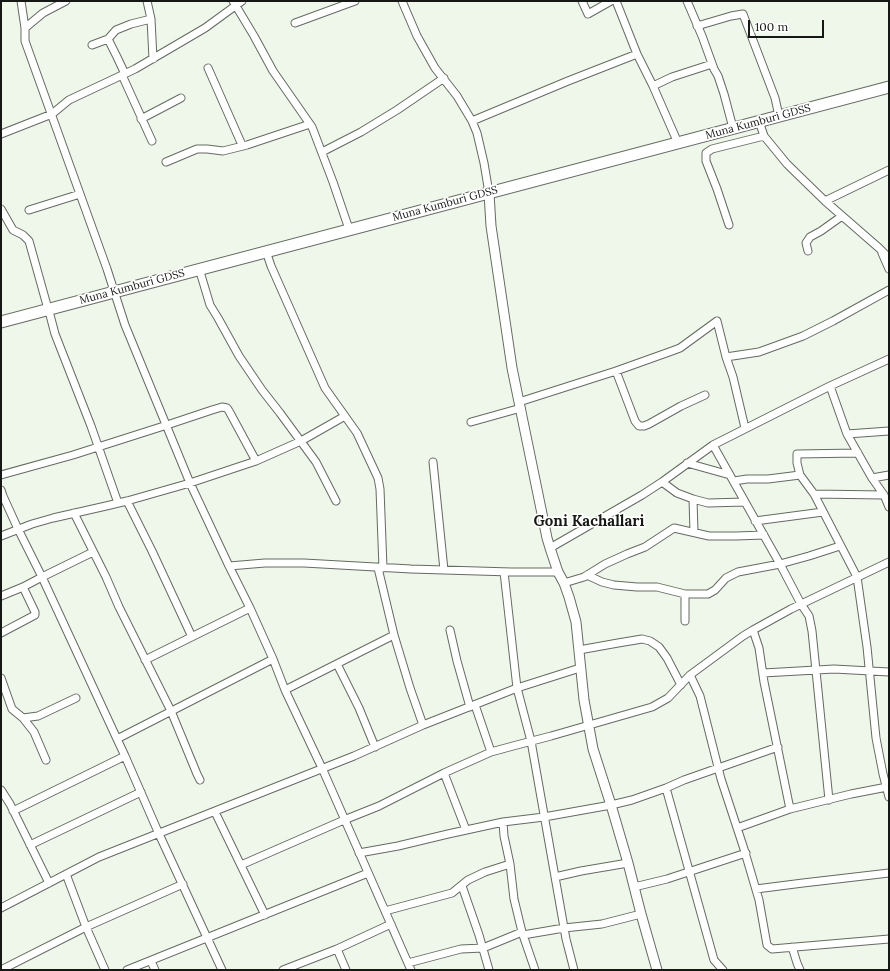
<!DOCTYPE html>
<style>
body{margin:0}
#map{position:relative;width:890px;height:971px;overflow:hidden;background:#eef7ea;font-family:Lora,serif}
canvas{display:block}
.frame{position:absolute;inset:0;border:2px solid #151814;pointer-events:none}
.scale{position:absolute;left:748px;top:20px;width:76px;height:18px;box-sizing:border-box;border:2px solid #151814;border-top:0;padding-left:5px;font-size:12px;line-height:14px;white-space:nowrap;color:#151814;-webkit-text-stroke:3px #fff;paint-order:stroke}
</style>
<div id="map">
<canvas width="890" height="971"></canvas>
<div class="frame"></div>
<div class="scale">100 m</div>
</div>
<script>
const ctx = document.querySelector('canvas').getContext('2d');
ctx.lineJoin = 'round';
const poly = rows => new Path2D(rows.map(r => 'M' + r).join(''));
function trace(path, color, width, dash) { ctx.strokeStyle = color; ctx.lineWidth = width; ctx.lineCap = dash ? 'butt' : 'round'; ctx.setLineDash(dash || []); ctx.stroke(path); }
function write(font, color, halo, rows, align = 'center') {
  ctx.font = font + ' Lora,serif'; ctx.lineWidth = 3.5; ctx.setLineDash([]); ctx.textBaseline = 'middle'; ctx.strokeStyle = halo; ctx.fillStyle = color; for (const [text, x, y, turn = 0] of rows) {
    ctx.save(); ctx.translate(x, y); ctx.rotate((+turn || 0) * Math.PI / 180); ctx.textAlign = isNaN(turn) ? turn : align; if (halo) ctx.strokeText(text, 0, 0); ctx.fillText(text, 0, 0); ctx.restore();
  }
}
const minor = poly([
 [21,1,25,28,25,41,80,194,29,210],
 [147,1,151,19,153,59],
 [233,1,254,36,273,71,312,127,333,182,349,229],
 [402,1,417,36,435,68,457,96,472,121,477,133,484,163,489,193],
 [582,1,588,14,611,1],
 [616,1,637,54,653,86,678,143],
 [687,1,702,36,714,69,718,76,724,94,733,128],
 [295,23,355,1],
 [697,26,731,16,743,14,775,98,779,116],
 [25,28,43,13,66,1],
 [108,39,117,57,125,74],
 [92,45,108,39,116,30,131,24,151,19],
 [208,68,242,145],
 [122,75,152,141],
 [653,86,672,77,712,64],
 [141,119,181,98],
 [472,121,568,81,637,54],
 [759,121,764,136,787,164,825,201,879,248,889,258],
 [1,134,52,114,69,100,135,69,205,28,242,1],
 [322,152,361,132,397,110,444,78],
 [166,162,197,149,207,149,223,151,247,145,310,124],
 [80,194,107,269,125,325,190,483,229,566,250,608,273,659,285,690,322,768,411,970],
 [825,201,889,170],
 [1,209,13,230,23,235,29,241,48,309],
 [729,225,717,189,706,161,706,153,712,149,764,136],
 [808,251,806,243,810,237,821,231,842,216],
 [882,253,889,269],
 [268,257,271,266,325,388,357,433,378,478,380,489,383,568],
 [201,275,210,305,218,318,239,356,262,390,280,413,316,462,336,501],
 [50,315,55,334,91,426,118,503],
 [726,357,759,352,803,336,833,321,889,290],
 [616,371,635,421,639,426,644,426,649,424,681,406,705,395],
 [830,386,847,434,872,478,884,495,889,507],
 [519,402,616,371,672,351,680,348,717,321,726,357,733,377,745,428],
 [471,422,521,408],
 [847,434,889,431],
 [713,445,780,564,801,604,809,616,812,631,829,800],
 [858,453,797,454,797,463,800,475,814,494,857,577,867,647,876,738,883,774,889,797],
 [433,462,444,570],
 [687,463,730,475],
 [1,475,73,455,167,425,212,410,222,407,227,408,229,411,256,461],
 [872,478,889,475],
 [734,481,747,479,768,479,800,475],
 [662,482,677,493,693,499,708,503,745,502],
 [1,490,3,496,18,529,42,577,117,739,125,756,159,834,222,970],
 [814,494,884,495],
 [693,499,694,532],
 [127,501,152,551,192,637],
 [74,513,106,577,119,607,171,711,197,774,200,780],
 [755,521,823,512],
 [1,536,32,524,53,518,106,506,127,501,190,483,256,461,301,441,345,416],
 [550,548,642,495,662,482,713,445,830,386,889,359],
 [229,566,265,563,304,563,411,569,511,572,558,572],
 [378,568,394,635,410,688,423,725],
 [504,572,517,688,531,741,566,939,574,970],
 [587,575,602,582,614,585,637,587,657,587,685,594,708,594,715,590,726,578,738,572,780,564,809,556,840,546],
 [564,583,584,577,605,564,627,554,645,547,674,528,709,536,736,536,764,535],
 [1,596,23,587,42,577,93,552],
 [685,621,685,594],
 [450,630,457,661,470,707],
 [753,630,759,648,764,682,790,809],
 [1,633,35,615,35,612,23,587],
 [579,650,618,643,642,639,650,641,659,647,667,658,681,685],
 [145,660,250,608],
 [337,664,359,708,375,747],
 [763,673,834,669,889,672],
 [690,675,700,696,721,779,744,849,759,900,767,945,772,949,889,939],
 [1,678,12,709,23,718,34,732,46,760],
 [285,690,394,635],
 [475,705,491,752],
 [23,718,38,716,76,698],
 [117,739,273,659],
 [444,773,466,830],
 [666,788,714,960,723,970],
 [1,790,10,804,49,883],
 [13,811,125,756],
 [215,812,265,915],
 [503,822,504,836,510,864,514,899,522,932,535,970],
 [737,828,790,809,851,794,887,787],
 [30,845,141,792],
 [359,853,398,846,448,834,503,822,544,817,611,805,632,800,666,788,684,780,778,747],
 [241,865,344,820,379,806,444,773,491,752,513,746,551,736,652,707,668,698,690,675,743,636,753,630,791,609,889,562],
 [66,874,86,927,105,970],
 [555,877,581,871,628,863],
 [462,886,479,935,489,970],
 [634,887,667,879,746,853],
 [756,889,803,883,889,873],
 [1,908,99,857,354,756,423,725,517,688,580,668],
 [385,911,452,893,468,880,485,872,510,864],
 [523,935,564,928,602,924,641,914],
 [792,947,797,963,800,970],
 [337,949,391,924],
 [151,961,155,970],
 [408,963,461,949,483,948,522,932],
 [1,970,86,927,183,884],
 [127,970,368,873],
 [283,970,337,949,346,970]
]);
const major = poly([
 [489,193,491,226,512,368,547,538,550,548,558,572,564,583,569,597,576,622,584,700,593,749,611,805,628,863,641,914,657,970]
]);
const highway = poly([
 [1,322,889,87]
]);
trace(minor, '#646b61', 9);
trace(major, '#646b61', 11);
trace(highway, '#646b61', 13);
trace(minor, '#fff', 7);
trace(major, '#fff', 9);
trace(highway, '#fff', 11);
write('11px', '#151814', '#fff', [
 ["Muna Kumburi GDSS",758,122,-15],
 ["Muna Kumburi GDSS",445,204,-15],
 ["Muna Kumburi GDSS",132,287,-15]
]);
write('bold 15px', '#151814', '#fff', [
 ["Goni Kachallari",589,522]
]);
</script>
